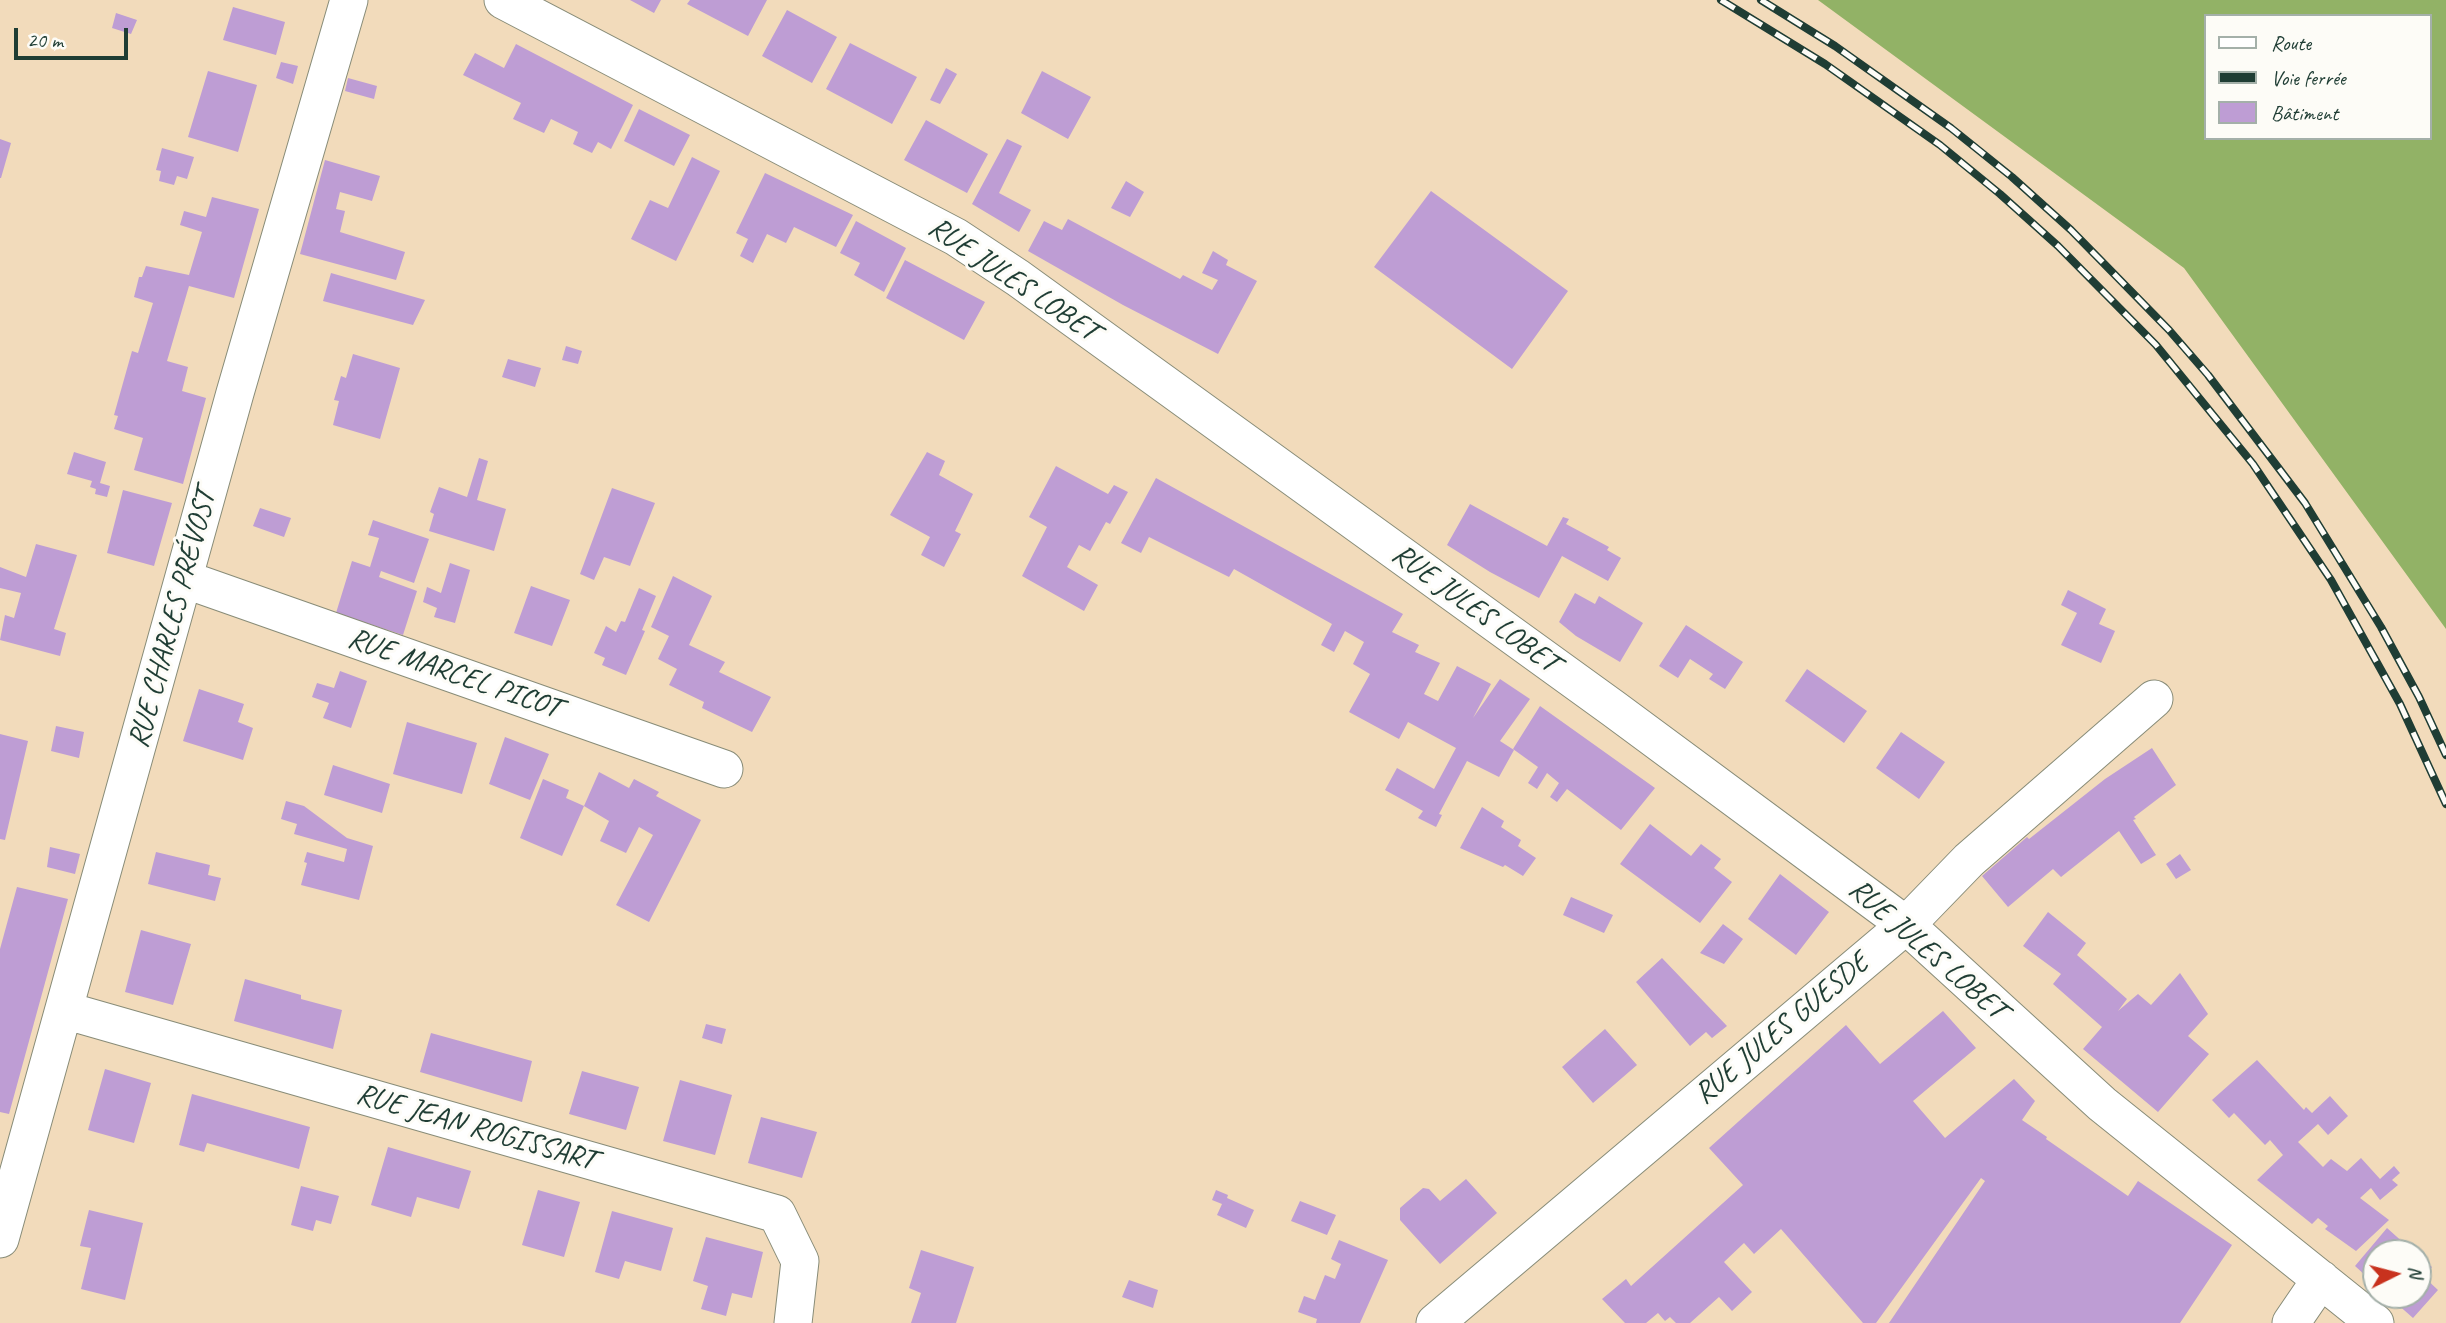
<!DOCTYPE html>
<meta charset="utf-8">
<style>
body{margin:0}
#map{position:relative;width:2446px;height:1323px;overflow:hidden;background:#f2dbbb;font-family:Caveat,sans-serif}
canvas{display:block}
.legend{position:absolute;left:2204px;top:14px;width:228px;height:126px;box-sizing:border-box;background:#fdfcf7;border:2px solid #a4b0a9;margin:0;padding:9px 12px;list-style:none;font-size:21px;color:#1f3d34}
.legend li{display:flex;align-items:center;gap:14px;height:35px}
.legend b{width:35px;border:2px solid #a4b0a9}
.north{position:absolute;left:2362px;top:1239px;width:70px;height:70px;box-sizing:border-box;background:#fdfcf7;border:2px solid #a4b0a9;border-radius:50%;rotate:84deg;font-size:19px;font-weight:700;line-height:28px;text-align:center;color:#1f3d34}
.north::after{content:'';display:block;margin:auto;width:24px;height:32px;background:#c8321e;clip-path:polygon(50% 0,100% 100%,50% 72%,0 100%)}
.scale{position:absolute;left:14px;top:28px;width:114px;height:32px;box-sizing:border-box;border:4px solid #1f3d34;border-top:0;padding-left:9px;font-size:21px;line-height:24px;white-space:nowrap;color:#1f3d34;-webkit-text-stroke:5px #fdfcf7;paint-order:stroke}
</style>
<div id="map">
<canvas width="2446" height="1323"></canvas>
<ul class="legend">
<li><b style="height:9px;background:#fff"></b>Route</li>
<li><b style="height:9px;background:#1f3d34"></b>Voie ferrée</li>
<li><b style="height:19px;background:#be9dd4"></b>Bâtiment</li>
</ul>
<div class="north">N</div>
<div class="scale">20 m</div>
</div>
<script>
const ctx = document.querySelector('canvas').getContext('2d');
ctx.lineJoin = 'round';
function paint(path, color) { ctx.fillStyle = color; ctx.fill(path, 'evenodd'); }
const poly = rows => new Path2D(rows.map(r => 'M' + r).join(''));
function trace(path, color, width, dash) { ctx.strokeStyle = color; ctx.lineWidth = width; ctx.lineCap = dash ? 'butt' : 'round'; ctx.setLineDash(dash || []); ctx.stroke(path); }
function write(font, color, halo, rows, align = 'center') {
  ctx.font = font + ' Caveat,sans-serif'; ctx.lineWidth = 6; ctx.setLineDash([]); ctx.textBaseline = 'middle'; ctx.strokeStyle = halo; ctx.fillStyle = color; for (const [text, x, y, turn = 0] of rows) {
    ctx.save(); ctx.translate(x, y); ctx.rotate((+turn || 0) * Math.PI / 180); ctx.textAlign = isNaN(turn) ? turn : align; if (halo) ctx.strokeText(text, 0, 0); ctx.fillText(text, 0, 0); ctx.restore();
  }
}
paint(poly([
 [1818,0,2446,0,2446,629,2184,268],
 [2206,16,2430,16,2430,138,2206,138]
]), '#92b266');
paint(poly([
 [630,0,661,0,654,13],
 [690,0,767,0,748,36,687,4],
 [233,7,285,22,276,55,223,40],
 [787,10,837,37,812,83,762,56],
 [116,13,137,20,131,34,112,28],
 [850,43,917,77,892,124,826,89],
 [516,44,633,105,611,149,598,142,592,153,573,144,578,132,551,119,544,133,513,119,521,103,463,75,475,53,504,68],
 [281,62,298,66,293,84,276,78],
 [946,68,957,74,940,104,930,100],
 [208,71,257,85,238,152,188,137],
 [1042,71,1091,97,1068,139,1021,113],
 [348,78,377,86,374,99,345,91],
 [639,109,690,135,674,166,624,141],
 [926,120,988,154,967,193,904,160],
 [0,139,11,143,1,178,0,178],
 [1007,139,1022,146,999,193,1031,210,1019,232,972,204],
 [162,148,194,157,187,179,177,176,174,185,159,181,161,171,156,170],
 [692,157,720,171,676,261,631,239,650,200,668,208],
 [325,160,380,176,372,201,340,192,336,209,345,211,340,232,405,252,396,280,300,254],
 [765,173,853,215,836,247,794,227,786,243,767,234,753,263,740,256,748,239,736,233],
 [1126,181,1144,192,1130,217,1111,208],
 [1431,191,1568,291,1512,369,1374,267],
 [212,197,259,209,234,298,189,286,167,361,188,367,182,391,206,398,183,484,134,470,143,438,114,429,118,416,114,415,132,351,138,353,153,303,134,297,139,277,142,277,146,266,189,275,202,232,180,225,184,211,206,217],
 [1068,219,1180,279,1183,275,1212,290,1218,280,1202,273,1213,251,1228,260,1226,265,1257,281,1218,354,1123,305,1028,251,1044,221,1062,230],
 [856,221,906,248,884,292,854,275,860,263,840,253],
 [905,260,985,302,964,340,886,298],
 [331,273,425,300,413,325,323,301],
 [566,346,582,351,578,364,562,360],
 [353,354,400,368,380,439,333,425,339,401,334,400,341,376,346,378],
 [508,359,541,368,535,387,502,377],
 [74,452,106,462,100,483,110,486,107,497,95,494,96,489,90,487,92,481,67,474],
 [927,452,945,461,939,475,973,494,955,531,961,534,944,567,921,555,930,537,890,515],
 [479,458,488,461,477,500,506,509,494,551,429,531,434,514,430,512,439,487,467,497],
 [1056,466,1108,494,1114,485,1128,492,1110,524,1106,522,1090,551,1079,545,1067,567,1098,585,1084,611,1022,576,1047,527,1029,517],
 [1156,478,1403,614,1392,632,1419,645,1415,652,1440,663,1424,694,1438,701,1457,666,1491,684,1473,718,1500,679,1530,699,1500,741,1514,750,1499,777,1467,761,1439,814,1442,815,1436,827,1418,818,1423,811,1385,790,1397,768,1434,789,1456,748,1408,722,1399,739,1349,712,1370,674,1353,664,1364,642,1345,631,1334,652,1321,645,1332,624,1234,569,1229,577,1149,537,1141,553,1121,543],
 [612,488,655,503,630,566,604,557,594,580,580,574],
 [123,490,172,503,154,566,107,553],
 [1470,504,1547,546,1563,517,1569,519,1566,524,1609,547,1607,550,1621,558,1608,581,1562,556,1539,598,1490,572,1447,545],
 [260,508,291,518,284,537,253,526],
 [373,520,429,539,414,583,381,571,379,577,417,591,403,635,336,613,352,561,370,567,379,538,368,535],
 [36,544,77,555,54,629,66,633,60,656,0,640,5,615,14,618,21,593,0,588,0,567,26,577],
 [450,563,470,570,455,623,434,617,437,608,423,602,427,587,441,593],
 [673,576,712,596,689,645,725,662,719,672,771,697,752,732,702,708,704,702,669,685,677,669,658,659,669,636,651,627],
 [531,586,570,600,552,646,514,633],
 [639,588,656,596,642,630,645,631,626,675,602,665,605,658,594,653,606,626,616,632,621,621,625,622],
 [2068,590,2106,609,2099,624,2115,631,2101,663,2061,645,2077,613,2061,605],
 [1575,593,1595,604,1599,596,1643,623,1620,662,1576,636,1559,622],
 [1686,625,1743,662,1725,689,1709,679,1713,674,1690,659,1678,678,1659,666],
 [1807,669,1867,711,1844,743,1785,701],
 [340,671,367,681,351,728,323,718,329,703,312,697,317,683,334,688],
 [199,689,244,704,238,722,253,728,243,760,183,741],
 [1540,706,1655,788,1621,830,1567,789,1557,802,1550,797,1559,783,1547,773,1537,789,1528,783,1538,767,1513,749],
 [407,722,477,743,462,794,393,774],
 [56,726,84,732,79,758,51,751],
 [1901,732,1945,762,1919,799,1876,768],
 [0,734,28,741,5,840,0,839],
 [505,737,549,754,530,800,489,784],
 [2152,748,2176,785,2134,817,2136,819,2133,820,2156,855,2141,864,2119,831,2061,877,2053,869,2008,907,1982,876,2027,837,2029,839,2105,779],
 [333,765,390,784,382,813,324,795],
 [599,772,629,788,634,779,659,792,656,796,701,820,649,922,616,905,653,835,639,827,626,853,600,841,609,821,584,806],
 [543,779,569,790,566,798,584,806,562,856,520,838],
 [286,801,304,806,347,838,373,846,359,900,301,885,307,863,304,862,307,852,344,862,347,849,294,834,297,824,281,819],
 [1482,807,1504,821,1501,827,1521,840,1518,846,1536,858,1523,876,1505,865,1503,867,1460,848],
 [1650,824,1691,856,1701,844,1721,859,1714,868,1732,882,1700,923,1620,864],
 [50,847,80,854,75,874,47,867],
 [156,852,210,865,208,875,221,878,215,901,148,884],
 [2180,854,2191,870,2176,879,2166,864],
 [1780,874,1829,912,1796,955,1748,919],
 [17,887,68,899,9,1114,0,1112,0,949],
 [1571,897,1613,915,1604,933,1563,915],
 [2048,912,2086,943,2077,955,2127,999,2118,1011,2138,994,2151,1005,2180,973,2208,1014,2188,1036,2209,1054,2158,1112,2083,1049,2102,1027,2053,984,2061,974,2023,946],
 [1723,924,1743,939,1724,964,1700,953],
 [141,930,191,944,173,1005,125,992],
 [1662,958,1727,1026,1712,1038,1706,1032,1690,1046,1636,982],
 [245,979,301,995,301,999,342,1010,333,1049,234,1021],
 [1943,1011,1976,1048,1913,1101,1945,1138,2014,1079,2035,1101,2022,1120,2047,1137,2046,1139,2128,1196,2138,1181,2232,1245,2180,1323,1889,1323,1985,1181,1981,1178,1876,1323,1863,1323,1781,1229,1754,1254,1744,1243,1724,1262,1752,1292,1732,1311,1719,1297,1690,1323,1676,1323,1670,1317,1665,1321,1658,1313,1646,1323,1625,1323,1602,1299,1626,1279,1631,1286,1743,1185,1709,1148,1846,1025,1880,1064],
 [706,1024,726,1029,722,1044,702,1038],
 [1605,1029,1637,1065,1593,1103,1562,1067],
 [431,1033,532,1061,522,1102,420,1072],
 [2257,1060,2304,1110,2306,1107,2312,1113,2330,1096,2348,1116,2328,1135,2318,1124,2298,1142,2323,1167,2331,1159,2347,1171,2361,1158,2380,1179,2394,1166,2400,1173,2392,1180,2398,1185,2380,1200,2371,1188,2360,1198,2389,1220,2356,1251,2325,1229,2328,1226,2318,1218,2312,1224,2257,1180,2283,1155,2270,1140,2265,1145,2234,1113,2229,1118,2212,1100],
 [105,1069,151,1083,134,1143,88,1130],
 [582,1071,639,1087,626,1130,569,1114],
 [680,1080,732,1095,715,1155,663,1141],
 [192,1094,310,1127,299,1169,207,1143,204,1152,179,1145],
 [761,1117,817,1132,802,1178,748,1163],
 [388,1147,471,1171,459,1209,417,1197,411,1217,371,1205],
 [1466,1179,1497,1213,1440,1264,1400,1220,1400,1208,1423,1188,1429,1189,1440,1201],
 [301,1186,339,1196,331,1224,316,1220,313,1231,291,1225],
 [538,1190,580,1202,564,1257,522,1245],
 [1216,1190,1228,1195,1227,1198,1254,1210,1246,1228,1217,1215,1222,1204,1212,1200],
 [1300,1201,1336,1215,1327,1235,1291,1221],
 [89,1210,143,1223,125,1300,81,1289,91,1248,80,1246],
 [612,1211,673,1228,661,1271,625,1261,619,1279,595,1272],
 [2387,1228,2415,1253,2376,1253,2376,1285,2355,1266],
 [706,1237,763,1252,752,1298,732,1293,726,1316,701,1309,708,1286,693,1281],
 [1339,1240,1388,1260,1360,1323,1316,1323,1317,1319,1298,1312,1304,1296,1315,1300,1325,1275,1335,1279,1341,1264,1331,1259],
 [921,1250,974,1267,956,1323,911,1323,921,1293,909,1288],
 [2418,1256,2432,1267,2424,1277,2438,1290,2413,1318,2387,1295,2418,1295],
 [1129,1280,1158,1290,1153,1308,1122,1297]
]), '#be9dd4');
const minor = poly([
 [503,0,956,237,1018,278,1614,709,1906,925,2102,1104,2375,1323],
 [184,579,724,769],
 [64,1010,777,1214,800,1261,793,1323],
 [0,1239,235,393,349,0],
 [1435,1323,1906,925,1969,860,2154,699],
 [2291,1323,2321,1279]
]);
trace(minor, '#888c78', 39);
trace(minor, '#fff', 37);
const rail = poly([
 [1721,0,1825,64,1940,145,2000,194,2058,246,2156,345,2253,464,2331,580,2400,704,2446,804],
 [1761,0,1835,46,1951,128,2012,177,2071,230,2169,330,2208,375,2305,503,2381,627,2419,697,2446,755]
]);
trace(rail, '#1f3d34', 8);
trace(rail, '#fdfcf7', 5, [16]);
write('30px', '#1f3d34', '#fdfcf7', [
 ["RUE JULES LOBET",1013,280,34],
 ["RUE JULES LOBET",1475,609,36],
 ["RUE CHARLES PRÉVOST",173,619,-75],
 ["RUE MARCEL PICOT",454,674,19],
 ["RUE JULES LOBET",1927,950,41],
 ["RUE JULES GUESDE",1782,1029,-40],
 ["RUE JEAN ROGISSART",476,1128,16]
]);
</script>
